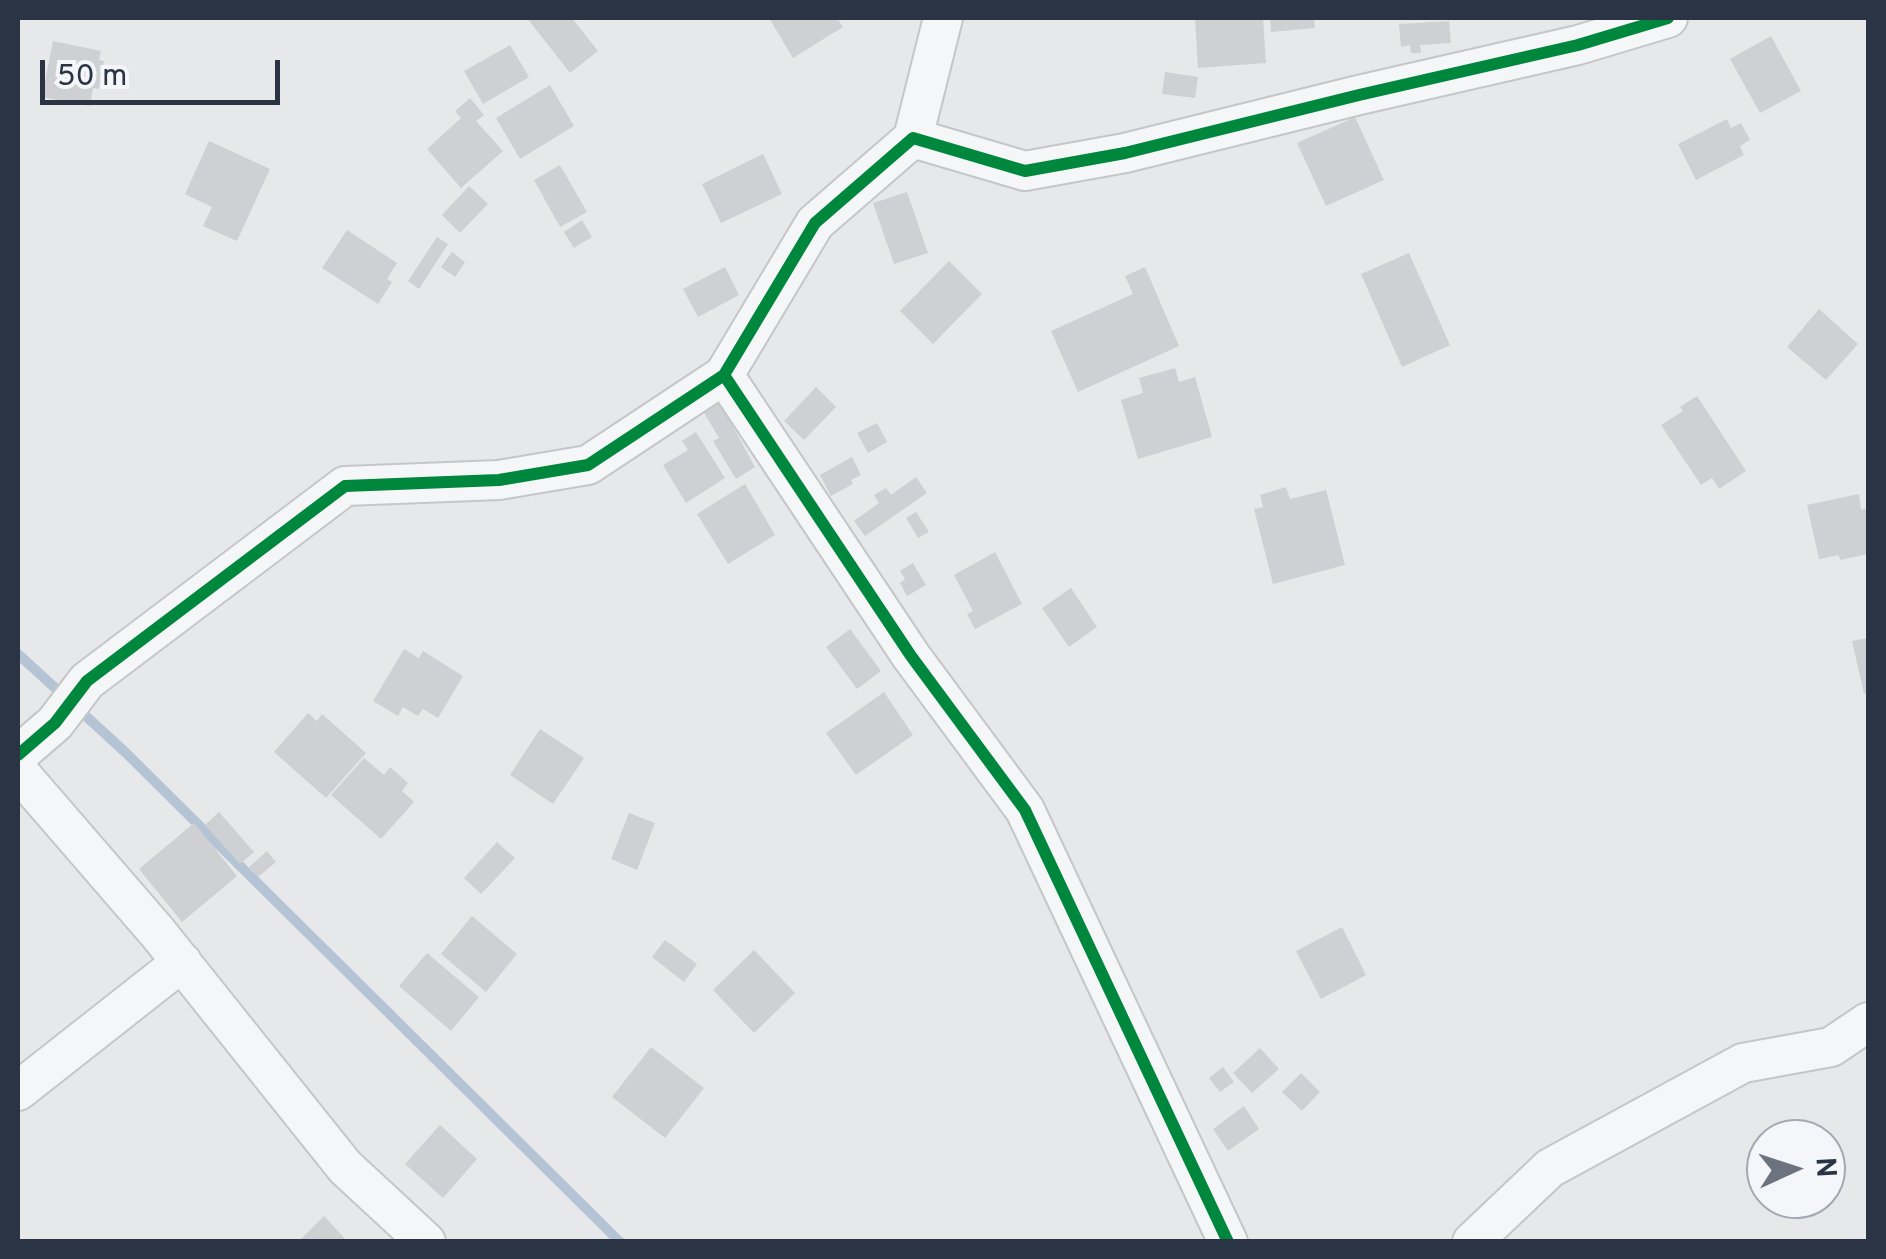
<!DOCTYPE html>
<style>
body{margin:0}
#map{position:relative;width:1886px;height:1259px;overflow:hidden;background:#e6e8ea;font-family:Overpass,sans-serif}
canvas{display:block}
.frame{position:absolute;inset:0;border:20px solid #2b3445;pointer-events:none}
.north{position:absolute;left:1746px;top:1119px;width:100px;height:100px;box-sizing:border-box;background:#f4f6f9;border:2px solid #a4a8b1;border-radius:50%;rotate:87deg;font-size:28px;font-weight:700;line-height:40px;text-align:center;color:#2b3445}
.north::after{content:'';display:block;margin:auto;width:35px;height:45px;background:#6c737f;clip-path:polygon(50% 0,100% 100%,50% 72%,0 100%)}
.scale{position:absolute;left:40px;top:60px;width:240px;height:45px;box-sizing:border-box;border:5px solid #2b3445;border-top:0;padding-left:12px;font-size:30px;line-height:35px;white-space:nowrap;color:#2b3445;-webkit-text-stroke:8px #f4f6f9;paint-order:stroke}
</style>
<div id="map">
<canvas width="1886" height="1259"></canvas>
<div class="frame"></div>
<div class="north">N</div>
<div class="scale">50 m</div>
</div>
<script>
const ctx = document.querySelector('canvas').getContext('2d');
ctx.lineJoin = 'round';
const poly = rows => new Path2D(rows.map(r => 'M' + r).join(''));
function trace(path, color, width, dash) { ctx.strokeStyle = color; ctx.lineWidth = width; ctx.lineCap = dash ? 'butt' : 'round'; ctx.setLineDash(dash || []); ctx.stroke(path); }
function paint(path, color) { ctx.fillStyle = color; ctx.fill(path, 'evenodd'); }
trace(poly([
 [18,654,124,751,620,1242]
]), '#b4c4d5', 10);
paint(poly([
 [527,18,572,18,598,51,570,73],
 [769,18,837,18,843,27,793,58],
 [1195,18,1263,18,1266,63,1198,68],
 [1270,18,1314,18,1315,28,1271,32],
 [1449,21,1451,43,1420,45,1421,53,1411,53,1410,45,1401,47,1399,24],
 [1771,36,1801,91,1760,113,1730,59],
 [53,41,101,51,99,60,104,61,99,89,93,88,90,106,42,97],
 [510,45,529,77,483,104,464,71],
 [1165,72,1198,77,1195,98,1162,94],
 [550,85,574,126,520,159,496,118],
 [470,98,484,115,476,121,503,151,461,188,427,149,461,118,455,111],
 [1355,117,1384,180,1326,206,1297,143],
 [1727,119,1731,128,1741,123,1750,140,1740,146,1744,155,1696,180,1678,144],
 [209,141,270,169,237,241,203,226,212,207,185,194],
 [763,154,782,194,721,223,702,184],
 [560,165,587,212,560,227,534,180],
 [469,186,488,204,460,233,442,215],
 [907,192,928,253,894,264,873,203],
 [582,220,592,237,574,248,564,232],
 [347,230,397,263,387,279,392,282,378,304,322,268],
 [437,237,448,244,419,289,408,281],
 [452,252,465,262,455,277,441,267],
 [1409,253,1450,345,1402,367,1361,274],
 [949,261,982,294,933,344,900,311],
 [725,267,739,295,698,317,683,289],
 [1145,267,1179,346,1078,392,1051,331,1133,294,1125,276],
 [1819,309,1858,344,1826,380,1787,347],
 [1175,368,1179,382,1195,377,1212,437,1138,459,1121,400,1143,393,1139,378],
 [816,387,836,407,804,440,784,421],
 [1697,396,1746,471,1719,489,1712,478,1701,485,1661,425,1683,411,1680,407],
 [719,401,755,467,736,479,713,441,719,438,703,411],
 [877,423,887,442,868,453,857,433],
 [696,432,725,478,686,503,663,465,688,450,682,441],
 [852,457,861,475,851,480,853,484,831,496,820,475],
 [916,477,927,493,865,536,854,521,879,503,874,495,886,488,891,495],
 [745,484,775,535,728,564,697,514],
 [1286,487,1290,499,1326,490,1345,565,1273,584,1254,509,1263,507,1260,495],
 [1859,494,1861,510,1868,508,1868,554,1840,560,1839,555,1819,559,1807,505],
 [916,512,929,532,918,538,906,518],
 [995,552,1022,604,975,629,967,614,973,611,954,575],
 [913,563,926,585,907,596,900,583,905,579,900,571],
 [1071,588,1097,627,1069,647,1042,608],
 [850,629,881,671,857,689,826,647],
 [1868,638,1868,693,1864,694,1852,641],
 [404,649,419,658,423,651,463,676,438,718,423,709,418,716,403,707,398,716,373,701],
 [884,692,913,735,856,775,826,733],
 [308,713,317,721,322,714,366,753,326,798,274,752],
 [540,729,584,758,553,804,510,775],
 [364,758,384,775,390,767,408,783,402,791,414,802,381,839,331,795],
 [219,812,254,852,240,864,205,825],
 [629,813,655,823,637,870,611,859],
 [194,823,237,876,182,922,139,869],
 [497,842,515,858,481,894,464,878],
 [267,851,276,862,258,877,249,867],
 [472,916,517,954,486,992,441,954],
 [1342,927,1366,975,1321,999,1296,951],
 [665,940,697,964,684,982,652,957],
 [754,950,795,993,754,1033,713,990],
 [427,953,479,997,451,1031,399,986],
 [651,1047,704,1088,665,1138,612,1097],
 [1260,1048,1279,1069,1252,1093,1233,1073],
 [1223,1067,1234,1082,1220,1092,1209,1078],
 [1301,1073,1320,1092,1302,1111,1282,1092],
 [1244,1106,1259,1129,1228,1151,1213,1129],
 [440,1125,477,1159,443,1198,405,1164],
 [324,1216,348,1242,298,1242]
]), '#ced0d3');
const minor = poly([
 [913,138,943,18],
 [724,375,911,656,1025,810,1228,1242],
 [18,755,55,723,87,681,345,486,499,480,588,465,724,375,815,223,913,138,1025,171,1125,153,1359,95,1578,45,1668,18],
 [18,771,158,933,345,1167,426,1242],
 [18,1091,182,962],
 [1472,1242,1550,1168,1743,1063,1831,1047,1868,1022]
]);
trace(minor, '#c4c6c8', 42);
trace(minor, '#f5f6f7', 38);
trace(poly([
 [724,375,911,656,1025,810,1228,1242],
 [18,755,55,723,87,681,345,486,499,480,588,465,724,375,815,223,913,138,1025,171,1125,153,1359,95,1578,45,1668,18]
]), '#00873e', 12);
</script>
